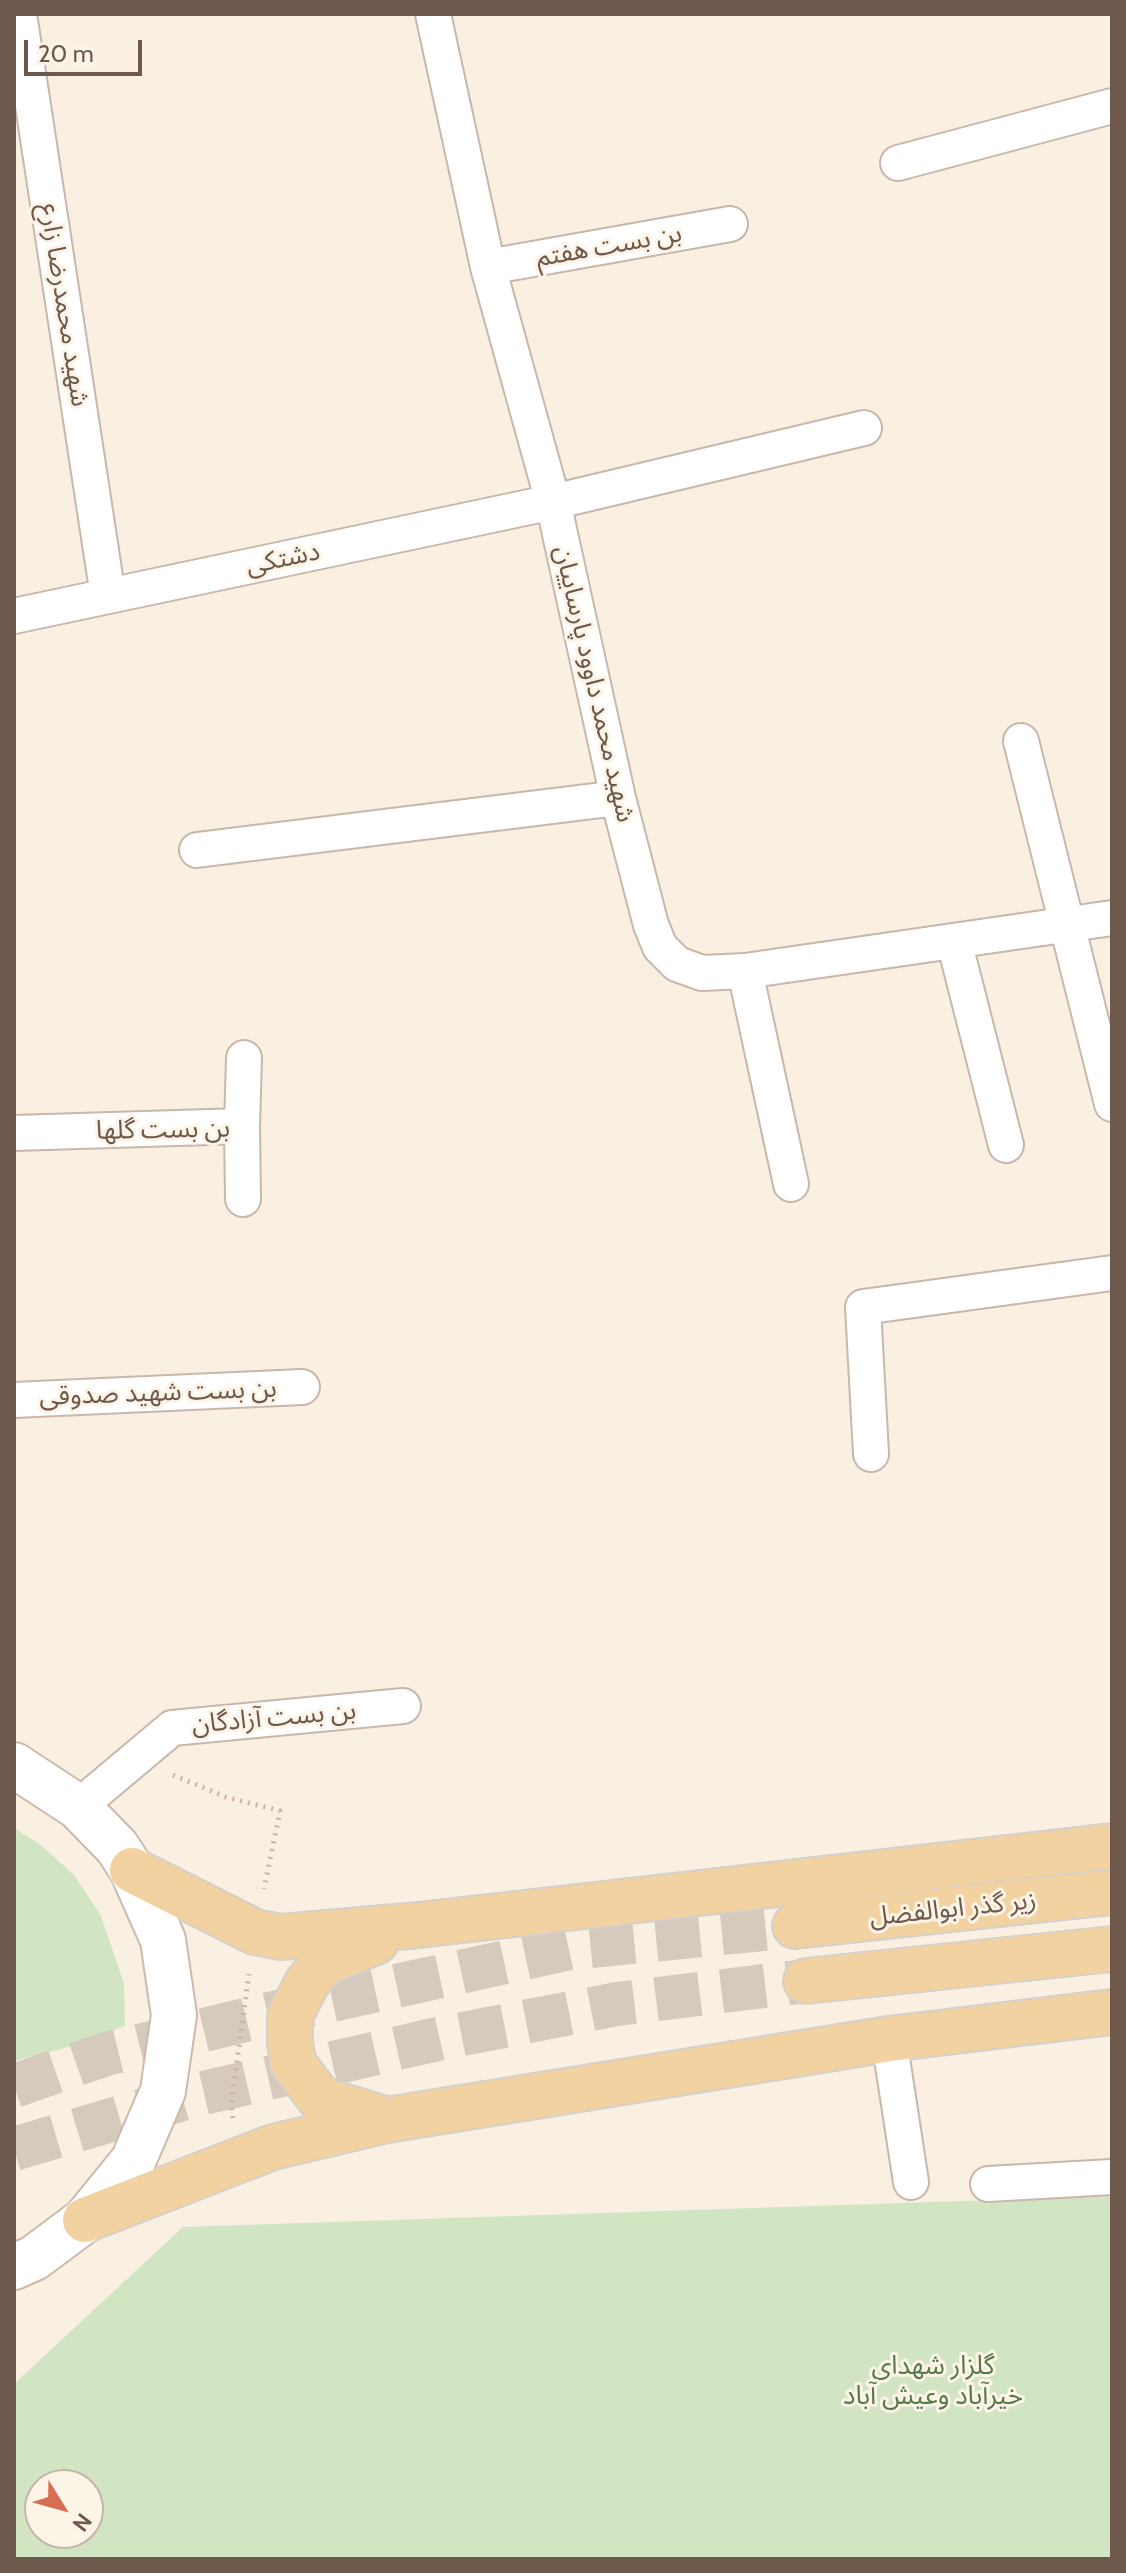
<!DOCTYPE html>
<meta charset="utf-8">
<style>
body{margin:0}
#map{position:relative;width:1126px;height:2573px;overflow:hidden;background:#f9f0e2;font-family:Cabin,sans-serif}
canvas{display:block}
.frame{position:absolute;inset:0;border:16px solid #6e574b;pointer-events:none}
.north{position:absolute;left:24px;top:2469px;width:80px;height:80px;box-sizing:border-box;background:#fdf4e8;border:2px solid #c4b5a9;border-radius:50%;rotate:127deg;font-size:22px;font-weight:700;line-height:32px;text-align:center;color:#6e574b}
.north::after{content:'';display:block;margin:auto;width:28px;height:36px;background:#d76e53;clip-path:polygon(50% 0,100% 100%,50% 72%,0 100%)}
.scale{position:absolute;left:24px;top:40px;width:118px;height:36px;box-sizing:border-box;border:4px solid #6e574b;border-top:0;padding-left:10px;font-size:24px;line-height:28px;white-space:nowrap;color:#6e574b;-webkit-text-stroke:6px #fdf4e8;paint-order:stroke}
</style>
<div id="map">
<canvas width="1126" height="2573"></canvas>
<div class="frame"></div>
<div class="north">N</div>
<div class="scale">20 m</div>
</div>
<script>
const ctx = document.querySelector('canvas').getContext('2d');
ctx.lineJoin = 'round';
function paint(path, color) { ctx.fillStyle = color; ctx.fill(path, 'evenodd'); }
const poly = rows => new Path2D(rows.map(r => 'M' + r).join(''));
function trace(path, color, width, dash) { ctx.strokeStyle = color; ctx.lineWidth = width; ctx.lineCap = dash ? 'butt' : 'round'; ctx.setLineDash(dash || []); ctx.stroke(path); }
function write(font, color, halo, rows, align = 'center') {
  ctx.font = font + ' Cabin,"Noto Sans Arabic",sans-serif'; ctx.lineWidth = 6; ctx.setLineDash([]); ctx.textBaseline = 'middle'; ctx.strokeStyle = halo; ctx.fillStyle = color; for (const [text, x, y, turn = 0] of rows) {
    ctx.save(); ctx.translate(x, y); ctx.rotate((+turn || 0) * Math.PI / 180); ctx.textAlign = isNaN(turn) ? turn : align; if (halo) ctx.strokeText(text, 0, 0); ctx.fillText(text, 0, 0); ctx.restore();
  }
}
paint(poly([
 [14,1828,41,1845,74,1875,100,1914,124,1983,125,2026,69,2047,14,2061],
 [1112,2196,1112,2559,14,2559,14,2384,183,2227],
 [40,2485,88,2485,88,2533,40,2533]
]), '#d1e5c3');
trace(poly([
 [14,2086,106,2054,286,2010,570,1948,795,1926],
 [14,2149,199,2094,442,2038,617,2004,806,1981]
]), '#d6cabc', 44, [44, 22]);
const street = poly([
 [19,14,108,596],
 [433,14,488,267,553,502,618,798,651,925,660,947,677,964,702,973,745,971,1112,918],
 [898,163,1112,106],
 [488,267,730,224],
 [14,616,553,502,864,428],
 [1021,741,1112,1104],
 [197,850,618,798],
 [954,941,1006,1145],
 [745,971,791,1184],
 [242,1126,244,1058],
 [14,1133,242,1126,243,1199],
 [14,1400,302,1387],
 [871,1454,863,1307,1112,1273],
 [78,1807,172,1728,403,1706],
 [889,2039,911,2182],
 [988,2184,1112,2177]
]);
const secondary = poly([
 [14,1765,78,1807,117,1847,132,1870,163,1940,174,2015,163,2091,133,2161,85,2220,34,2258,14,2267]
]);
const primary = poly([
 [132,1870,255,1932,281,1937,419,1925,1112,1846],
 [795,1926,1112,1892],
 [376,1942,323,1963,307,1983,290,2016,290,2042,293,2063,320,2099,384,2119],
 [806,1981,1112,1949],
 [85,2220,273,2147,387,2120,889,2039,1112,2012]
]);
trace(street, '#c8b7aa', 38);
trace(secondary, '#cdb9ab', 48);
trace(primary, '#d6d0cd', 48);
trace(poly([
 [173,1775,226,1797,280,1811,264,1889],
 [233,2118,231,2105,249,1974]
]), '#d0b2a1', 5, [2, 6]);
trace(street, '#fff', 34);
trace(secondary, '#fff', 44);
trace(primary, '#f2d2a1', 44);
write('26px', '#6e574b', '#fdf4e8', [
 ["بن بست هفتم",609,246,-10],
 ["شهید محمدرضا زارع",64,305,81],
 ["دشتکی",283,559,-12],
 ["شهید محمد داوود پارساییان",594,684,77],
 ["بن بست گلها",163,1130,-1],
 ["بن بست شهید صدوقی",158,1393,-2],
 ["بن بست آزادگان",274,1718,-5],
 ["زیر گذر ابوالفضل",953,1909,-6]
]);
write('26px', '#577848', '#fdf4e8', [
 ["گلزار شهدای",933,2366],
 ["خیرآباد وعیش آباد",933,2396]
]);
</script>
